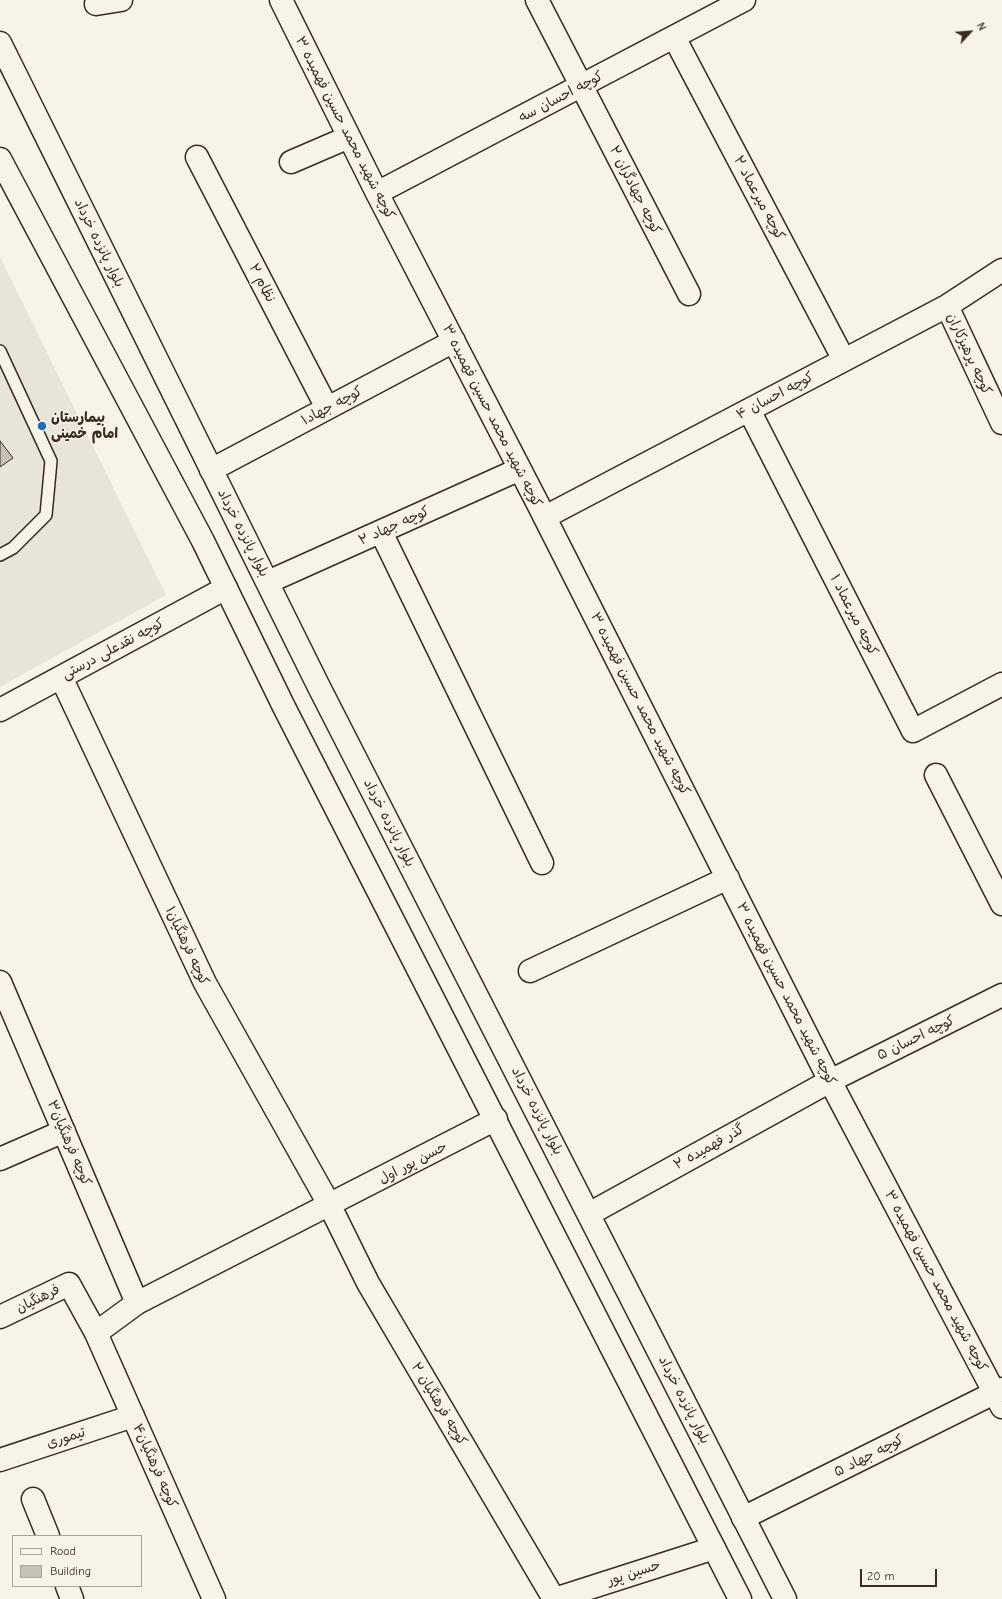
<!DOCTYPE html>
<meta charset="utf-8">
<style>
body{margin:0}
#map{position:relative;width:1002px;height:1599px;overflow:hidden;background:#f7f3e8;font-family:"Comic Neue",sans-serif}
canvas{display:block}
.legend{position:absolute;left:12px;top:1535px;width:130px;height:52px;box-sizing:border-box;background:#f7f3e8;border:1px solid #aca397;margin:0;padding:5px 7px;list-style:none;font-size:12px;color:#3b2a1e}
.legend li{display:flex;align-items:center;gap:8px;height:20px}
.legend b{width:20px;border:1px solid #aca397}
.north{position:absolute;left:950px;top:12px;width:40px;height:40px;-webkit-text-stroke:3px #f7f3e8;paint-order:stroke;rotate:64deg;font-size:11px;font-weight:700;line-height:16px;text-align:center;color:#3b2a1e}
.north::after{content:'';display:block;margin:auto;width:14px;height:18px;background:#3b2a1e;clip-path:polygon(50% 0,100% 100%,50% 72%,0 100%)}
.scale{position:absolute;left:860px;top:1569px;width:77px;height:18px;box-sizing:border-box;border:2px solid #3b2a1e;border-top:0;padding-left:5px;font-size:12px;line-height:14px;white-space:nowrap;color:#3b2a1e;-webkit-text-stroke:3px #f7f3e8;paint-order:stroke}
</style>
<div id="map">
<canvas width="1002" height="1599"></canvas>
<ul class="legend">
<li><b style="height:5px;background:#f7f3e8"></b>Road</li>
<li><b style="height:11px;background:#c8c1b6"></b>Building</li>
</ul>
<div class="north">N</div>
<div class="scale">20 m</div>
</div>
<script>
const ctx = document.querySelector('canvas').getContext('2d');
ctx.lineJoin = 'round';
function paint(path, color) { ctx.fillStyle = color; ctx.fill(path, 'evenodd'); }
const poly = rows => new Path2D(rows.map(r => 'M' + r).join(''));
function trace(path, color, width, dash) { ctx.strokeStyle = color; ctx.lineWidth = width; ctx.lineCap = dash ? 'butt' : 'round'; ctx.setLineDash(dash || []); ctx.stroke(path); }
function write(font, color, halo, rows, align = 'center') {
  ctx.font = font + ' "Comic Neue","Playpen Sans Arabic",sans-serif'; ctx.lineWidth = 3; ctx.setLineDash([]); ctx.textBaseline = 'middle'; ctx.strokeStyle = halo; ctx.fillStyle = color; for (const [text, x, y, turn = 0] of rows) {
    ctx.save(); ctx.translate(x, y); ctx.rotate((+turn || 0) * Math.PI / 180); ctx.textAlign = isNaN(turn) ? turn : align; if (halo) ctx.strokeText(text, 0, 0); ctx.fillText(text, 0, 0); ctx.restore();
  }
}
paint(poly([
 [0,257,166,595,0,687]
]), '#e9e4d9');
const building = poly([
 [0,441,13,458,0,467,0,441]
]);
paint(building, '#c8c1b6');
trace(building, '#3b2a1e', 1);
const service = poly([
 [0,351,51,461,46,515,13,548,0,555]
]);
const minor = poly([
 [281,0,377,193,539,506,830,1081,1002,1407],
 [537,0,689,294],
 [96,4,121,0],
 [674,37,844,360],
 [197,157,327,408],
 [291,162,349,137],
 [377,193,744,0],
 [947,306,1002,423],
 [749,410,913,731,1002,684],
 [211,470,454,341],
 [545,517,947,306,1002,270],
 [381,532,542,863],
 [268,582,520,469],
 [61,677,205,983,330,1206,368,1283,554,1599],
 [0,710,226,588],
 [936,775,1002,904],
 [530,971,728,878],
 [0,982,137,1303],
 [0,1159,64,1131],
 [589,1214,830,1081,1002,995],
 [0,1317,69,1284,96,1333,214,1599],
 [96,1333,137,1303,496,1119],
 [0,1460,133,1416],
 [33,1499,48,1536],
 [743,1518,1002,1389],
 [67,1586,72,1599],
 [555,1599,714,1548]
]);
const secondary = poly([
 [0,43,319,687,785,1599],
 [0,159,203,541,284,707,740,1599]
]);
trace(service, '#3b2a1e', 14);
trace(minor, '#3b2a1e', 25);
trace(secondary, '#3b2a1e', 25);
trace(service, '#f7f3e8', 11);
trace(minor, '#f7f3e8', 22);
trace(secondary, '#f7f3e8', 22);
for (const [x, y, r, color] of [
 [42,426,5,"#1f6fb2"]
]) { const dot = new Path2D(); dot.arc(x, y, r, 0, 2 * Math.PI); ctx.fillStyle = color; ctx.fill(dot); trace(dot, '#f7f3e8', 1.5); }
write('14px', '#3b2a1e', '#f7f3e8', [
 ["کوچه احسان سه",561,97,-28],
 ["کوچه شهید محمد حسین فهمیده ۳",345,128,63],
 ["کوچه جهادگران ۲",635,190,63],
 ["کوچه میرعماد ۲",759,198,62],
 ["بلوار پانزده خرداد",99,243,64],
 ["نظام ۲",262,283,63],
 ["کوچه پرهیزکاران",969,354,65],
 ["کوچه احسان ۴",775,396,-28],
 ["کوچه جهاد۱",332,406,-28],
 ["کوچه شهید محمد حسین فهمیده ۳",492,416,63],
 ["کوچه جهاد ۲",394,526,-24],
 ["بلوار پانزده خرداد",243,533,63],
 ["کوچه میرعماد ۱",854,615,63],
 ["کوچه نقدعلی درستی",113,649,-28],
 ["کوچه شهید محمد حسین فهمیده ۳",640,704,63],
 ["بلوار پانزده خرداد",389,823,63],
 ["کوچه فرهنگیان۱",187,946,65],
 ["کوچه شهید محمد حسین فهمیده ۳",786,994,63],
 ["کوچه احسان ۵",916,1038,-26],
 ["بلوار پانزده خرداد",537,1111,63],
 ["کوچه فرهنگیان۳",69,1143,67],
 ["گذر فهمیده ۲",709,1147,-29],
 ["حسن پور اول",413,1163,-28],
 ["کوچه شهید محمد حسین فهمیده ۳",936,1281,62],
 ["فرهنگیان",38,1299,-26],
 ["بلوار پانزده خرداد",684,1400,63],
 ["کوچه فرهنگیان ۲",439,1404,59],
 ["تیموری",66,1438,-18],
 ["کوچه جهاد ۵",869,1456,-27],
 ["کوچه فرهنگیان۴",155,1466,66],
 ["حسین پور",634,1573,-18]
]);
write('bold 14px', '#3b2a1e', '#f7f3e8', [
 ["بیمارستان",51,418],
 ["امام خمینی",51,434]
], 'left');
</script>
